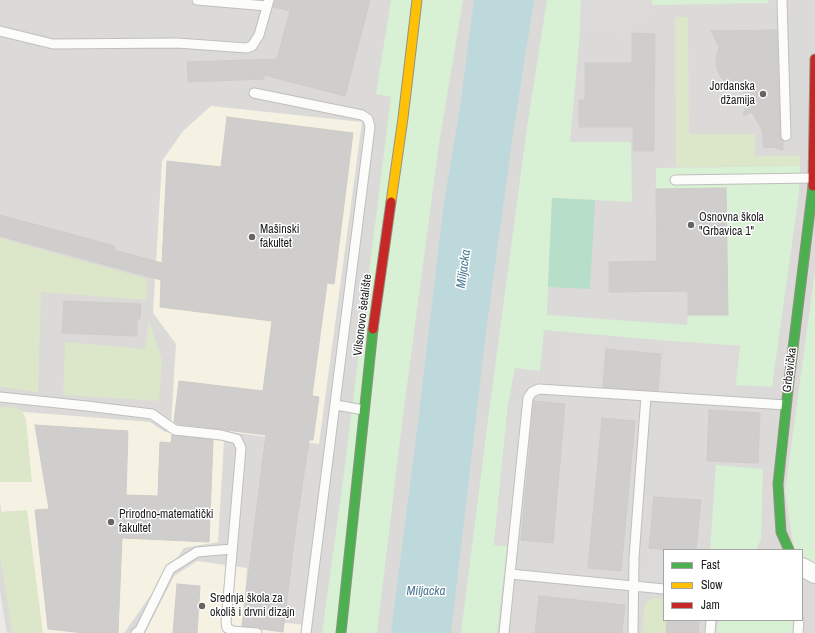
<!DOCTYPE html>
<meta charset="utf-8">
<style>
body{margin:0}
#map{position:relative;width:815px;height:633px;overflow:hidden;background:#eceae7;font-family:"Archivo Narrow",sans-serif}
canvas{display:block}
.legend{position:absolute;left:663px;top:549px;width:140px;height:72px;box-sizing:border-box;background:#fff;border:1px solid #a5a5a5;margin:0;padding:5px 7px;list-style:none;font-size:12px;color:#1e1e1e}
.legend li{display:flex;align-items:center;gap:8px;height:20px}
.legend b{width:20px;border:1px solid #a5a5a5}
</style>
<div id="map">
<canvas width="815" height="633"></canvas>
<ul class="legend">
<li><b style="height:5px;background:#4caf50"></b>Fast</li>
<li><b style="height:5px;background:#ffc107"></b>Slow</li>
<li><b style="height:5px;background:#c62828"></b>Jam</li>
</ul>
</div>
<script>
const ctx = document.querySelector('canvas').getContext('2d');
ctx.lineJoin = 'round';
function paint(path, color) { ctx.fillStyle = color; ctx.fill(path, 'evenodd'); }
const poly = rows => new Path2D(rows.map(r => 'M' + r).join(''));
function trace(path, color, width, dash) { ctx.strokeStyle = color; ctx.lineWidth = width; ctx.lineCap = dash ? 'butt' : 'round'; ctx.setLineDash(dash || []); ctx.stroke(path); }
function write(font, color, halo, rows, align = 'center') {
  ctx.font = font + ' "Archivo Narrow",sans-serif'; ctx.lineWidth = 3; ctx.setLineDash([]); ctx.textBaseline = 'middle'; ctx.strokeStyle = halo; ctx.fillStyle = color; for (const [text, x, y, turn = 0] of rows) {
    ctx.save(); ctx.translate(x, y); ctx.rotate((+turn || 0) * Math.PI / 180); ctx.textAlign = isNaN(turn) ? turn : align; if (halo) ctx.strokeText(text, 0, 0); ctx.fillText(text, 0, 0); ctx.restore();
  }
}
paint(poly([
 [0,0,815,0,815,633,7,633,0,591],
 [664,550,802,550,802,620,664,620]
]), '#dbdad8');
paint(poly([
 [211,106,362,122,319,444,171,424,176,344,153,313,162,161,183,131],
 [0,410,150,422,165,432,224,441,218,542,184,548,124,633,15,633,0,502],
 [197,561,247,568,243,618,305,625,304,633,145,633,174,576]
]), '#f5f2e3');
paint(poly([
 [675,17,688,17,689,134,755,134,755,156,800,156,800,166,676,167],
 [0,238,147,279,146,300,41,292,38,392,0,387],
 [149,320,162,360,159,401,63,395,65,342,145,349],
 [0,407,13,407,22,411,26,420,32,482,0,482],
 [27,510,43,633,12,633,0,555,0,512],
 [654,598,664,599,664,620,667,620,666,633,642,633,644,607,648,601]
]), '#dce6c8');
paint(poly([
 [391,0,463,0,439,144,402,423,377,633,322,633,343,481,391,97,376,94],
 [547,0,581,0,580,32,570,142,631,142,632,202,552,198,547,315,687,325,688,315,728,315,726,188,656,189,656,168,800,166,799,193,772,387,735,385,740,346,670,341,544,330,540,371,515,368,508,405,494,545,507,546,497,633,461,633,486,435,527,127],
 [652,0,769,0,768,3,652,5],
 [815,271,815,568,802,559,802,550,794,550,785,491],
 [716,465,763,469,761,539,757,548,755,550,710,550],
 [719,620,794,620,793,633,716,633]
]), '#d8f0d4');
paint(poly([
 [552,198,595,200,590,289,548,287]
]), '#b6dec8');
paint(poly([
 [581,0,652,0,652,18,630,18,629,34,580,32],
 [564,335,603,338,598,393,559,390],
 [670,341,740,346,734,402,666,398],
 [508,405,527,407,513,547,494,545],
 [649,548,667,550,664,550,664,581,645,580]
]), '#dcdbda');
paint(poly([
 [474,0,534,0,513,134,486,332,451,633,391,633,419,414,444,202,460,107]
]), '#bdd9dc');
const building = poly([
 [275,0,370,0,345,96,264,75,264,79,188,82,187,62,277,59,290,11,273,7,275,0],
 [777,30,780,136,783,141,783,150,772,147,764,148,762,130,752,112,743,116,748,100,741,88,735,87,729,84,724,81,720,76,717,69,716,62,717,54,719,47,711,31,777,30],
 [632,33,655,34,654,151,633,151,633,127,579,127,579,100,585,100,585,63,632,63,632,33],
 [227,117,353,133,334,284,327,283,312,396,319,397,313,440,309,440,295,534,283,632,261,629,258,627,242,626,266,435,177,424,174,422,179,381,263,391,272,321,160,307,161,280,0,236,0,215,115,246,114,250,162,263,167,161,221,167,227,117],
 [726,188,728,315,688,315,688,291,609,292,609,262,657,261,656,189,726,188],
 [64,301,141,304,140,319,137,319,137,336,62,333,64,301],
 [606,349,661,354,658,391,603,387,606,349],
 [534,401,565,404,553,543,521,540,534,401],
 [709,410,760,413,758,463,707,461,709,410],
 [602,418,635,421,621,571,588,568,602,418],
 [35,425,128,431,126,495,158,496,160,442,171,443,172,435,213,440,209,542,122,538,118,633,84,633,48,629,35,510,49,509,35,425],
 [654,497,701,500,696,550,667,550,649,548,654,497],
 [177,584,200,586,197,633,173,633,177,584],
 [539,596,625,605,622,633,535,633,539,596],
 [667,620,699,620,698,633,666,633,667,620]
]);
paint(building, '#d0cecc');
trace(building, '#cfcbc8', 1);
const lane = poly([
 [197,0,267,6],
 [782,0,786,136],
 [0,31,53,44,177,43,247,48,252,46,259,35,269,0],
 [254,93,362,115,368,119,370,127,306,633],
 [675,180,813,178],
 [0,397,87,406,152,414,175,430,221,435,237,439,241,448,226,622,227,628,233,631,257,633],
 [336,405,364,410],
 [510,574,664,589],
 [136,633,140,630,170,569,197,552,232,549],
 [504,633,528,398,532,392,539,389,786,405],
 [633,633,634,558,646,396],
 [710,633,711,620],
 [798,633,799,620]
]);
const street = poly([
 [802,567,815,574]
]);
const fast = poly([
 [789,550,781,532,778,484,789,381,813,186],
 [341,633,373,329]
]);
const slow = poly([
 [391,202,403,118,417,0]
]);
const jam = poly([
 [813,186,815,59],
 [373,329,391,202]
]);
trace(lane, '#bfbfbd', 11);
trace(street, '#bfbfbd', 20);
trace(fast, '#949381', 11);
trace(slow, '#949381', 11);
trace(jam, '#949381', 11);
trace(lane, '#fcfcfb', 9);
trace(street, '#fcfcfb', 18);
trace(fast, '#4caf50', 9);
trace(slow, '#ffc107', 9);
trace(jam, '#c62828', 9);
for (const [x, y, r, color] of [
 [763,94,4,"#666564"],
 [691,225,4,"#666564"],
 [252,237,4,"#666564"],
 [111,522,4,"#666564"],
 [202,606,4,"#666564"]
]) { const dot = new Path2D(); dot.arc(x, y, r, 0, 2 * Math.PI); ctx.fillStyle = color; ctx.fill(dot); trace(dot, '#fff', 1.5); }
write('12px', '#1e1e1e', '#fff', [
 ["Jordanska",755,87,"right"],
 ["džamija",755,101,"right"],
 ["Osnovna škola",699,218],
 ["\"Grbavica 1\"",699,232],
 ["Mašinski",260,230],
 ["fakultet",260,244],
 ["Prirodno-matematički",119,515],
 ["fakultet",119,529],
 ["Srednja škola za",210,599],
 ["okoliš i drvni dizajn",210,613]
], 'left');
write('12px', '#1e1e1e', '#fff', [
 ["Vilsonovo šetalište",363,315,-83],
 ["Grbavička",790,370,-83]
]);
write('italic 13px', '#4d7995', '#fff', [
 ["Miljacka",464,269,-82],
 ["Miljacka",426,592]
]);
</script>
